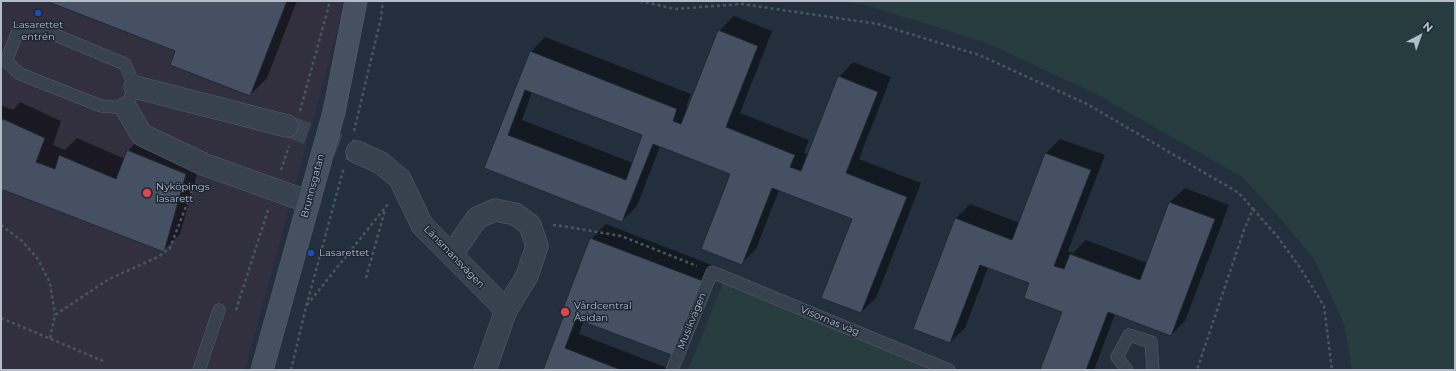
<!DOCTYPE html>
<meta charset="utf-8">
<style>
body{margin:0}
#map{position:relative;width:1456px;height:371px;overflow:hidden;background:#242f3e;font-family:Montserrat,sans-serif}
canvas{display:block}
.frame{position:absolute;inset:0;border:2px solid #b4bcc9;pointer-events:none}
.north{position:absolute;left:1400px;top:16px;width:40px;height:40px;-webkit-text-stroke:3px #1d2633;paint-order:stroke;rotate:41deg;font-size:11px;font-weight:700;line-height:16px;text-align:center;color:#b4bcc9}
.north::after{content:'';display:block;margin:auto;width:14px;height:18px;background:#b4bcc9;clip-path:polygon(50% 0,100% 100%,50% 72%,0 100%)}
</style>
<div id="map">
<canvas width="1456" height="371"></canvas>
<div class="frame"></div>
<div class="north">N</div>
</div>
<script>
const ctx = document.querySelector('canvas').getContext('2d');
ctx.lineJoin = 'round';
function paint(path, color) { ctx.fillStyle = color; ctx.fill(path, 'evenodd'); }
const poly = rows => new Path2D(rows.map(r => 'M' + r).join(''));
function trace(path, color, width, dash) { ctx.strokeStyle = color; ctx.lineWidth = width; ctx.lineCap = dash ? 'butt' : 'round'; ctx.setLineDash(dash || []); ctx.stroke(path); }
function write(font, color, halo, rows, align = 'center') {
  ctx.font = font + ' Montserrat,sans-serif'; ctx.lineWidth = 3; ctx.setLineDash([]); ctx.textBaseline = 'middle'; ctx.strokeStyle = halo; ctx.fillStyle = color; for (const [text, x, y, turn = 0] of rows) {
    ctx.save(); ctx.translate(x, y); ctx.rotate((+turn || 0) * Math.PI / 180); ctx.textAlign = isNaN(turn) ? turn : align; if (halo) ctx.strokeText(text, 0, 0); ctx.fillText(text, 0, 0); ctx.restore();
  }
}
paint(poly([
 [1,1,343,1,341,16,245,370,1,370]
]), '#32303f');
paint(poly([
 [837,1,1455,1,1455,370,1352,370,1344,324,1314,259,1275,212,1242,177,1098,95,987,43,862,4],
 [723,283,933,370,688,370]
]), '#263c3f');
paint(poly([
 [49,1,297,1,267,78,250,95,176,50],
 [734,16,772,31,740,113,809,140,804,153,809,154,839,77,853,62,891,77,859,159,921,183,876,298,861,312,853,219,779,190,756,249,741,264,731,174,660,146,637,206,622,221,486,168,531,52,545,37,691,94,686,106,689,107,719,31],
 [532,92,644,134,633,163,522,120],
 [20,102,61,121,53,145,65,150,77,138,125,159,128,151,145,133,202,157,180,234,163,251,1,187,1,105,13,110],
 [1060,139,1105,155,1068,251,1073,253,1086,240,1147,263,1170,202,1185,188,1229,205,1185,321,1171,335,1115,314,1094,370,1041,370,1064,312,1030,283,988,267,965,328,950,342,956,218,970,204,1020,223,1046,153],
 [606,224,717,267,688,340,584,320,579,334,673,370,544,370,566,311,591,239]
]), '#0007');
const building = poly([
 [46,1,287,1,250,96,170,65,175,51,46,1],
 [718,30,758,46,726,127,795,155,790,167,801,171,838,76,878,92,846,173,907,197,861,313,821,298,852,219,772,188,742,265,701,249,730,174,653,144,622,222,484,168,530,51,677,109,673,121,681,124,718,30],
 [525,90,642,135,626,180,508,135,525,90],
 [3,119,45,138,36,162,55,169,59,155,116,179,127,150,186,174,164,252,1,189,1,122,3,119],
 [1045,153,1091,170,1054,266,1064,269,1070,254,1140,280,1169,202,1215,219,1171,336,1108,312,1086,370,1040,370,1062,312,1024,298,1029,283,980,265,950,343,913,329,955,218,1012,240,1045,153],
 [590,238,703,281,674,356,576,319,565,348,621,370,543,370,565,312,562,311,590,238]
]);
paint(building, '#455162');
trace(building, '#1f2835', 1);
trace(poly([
 [287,126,357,152]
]), '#3a4453', 22, [22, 11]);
const lane = poly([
 [41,29,125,64,135,87,126,108,101,106,20,74,6,61,18,31,41,29],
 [199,370,219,310],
 [672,370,712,272,949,370],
 [1127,370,1117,357,1129,335,1151,342,1153,370]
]);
const street = poly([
 [135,87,287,126],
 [126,108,142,135,203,164,309,202],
 [357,152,381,163,400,179,422,225,506,310],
 [452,254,477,218,495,210,515,214,530,225,537,246,527,276,506,310,485,370]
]);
const secondary = poly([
 [262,370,334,112,356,1]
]);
trace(lane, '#565f6c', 13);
trace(street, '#565f6c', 23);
trace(secondary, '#565f6c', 23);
trace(poly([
 [640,1,675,9,742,4,878,24,979,55,1087,104,1239,193,1253,209,1244,230,1197,370],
 [300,111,330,1],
 [354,131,381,18,383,1],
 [281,170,289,146],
 [1,191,2,189],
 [1253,209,1277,236,1299,266,1324,306,1332,370],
 [1,225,22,241,38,259,50,283,55,315],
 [553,225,562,226,621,236,697,266],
 [366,278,385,210],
 [307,305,388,204],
 [236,310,268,210],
 [1,318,103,361],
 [50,338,55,315,109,279,158,257,170,248,195,183],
 [291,370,306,307,344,167]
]), '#44595c', 2.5, [3, 3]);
trace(lane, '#38414e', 12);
trace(street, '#38414e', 22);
trace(secondary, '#465061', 22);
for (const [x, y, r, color] of [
 [38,13,4,"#1a4fb4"],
 [147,193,5,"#e0444e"],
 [311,253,4,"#1a4fb4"],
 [565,312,5,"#e0444e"]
]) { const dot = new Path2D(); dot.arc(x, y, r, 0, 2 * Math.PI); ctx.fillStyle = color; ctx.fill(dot); trace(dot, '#1d2633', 1.5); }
write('10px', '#b4bcc9', '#1d2633', [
 ["Lasarettet",38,25,"center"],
 ["entrén",38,37,"center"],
 ["Nyköpings",156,187],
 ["lasarett",156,199],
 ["Lasarettet",319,253],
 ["Vårdcentral",574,306],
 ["Åsidan",574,318]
], 'left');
write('10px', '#b4bcc9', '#1d2633', [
 ["Brunnsgatan",313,186,-75],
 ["Länsmansvägen",454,257,46],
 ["Musikvägen",692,321,-68],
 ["Visornas väg",830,321,22]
]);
</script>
